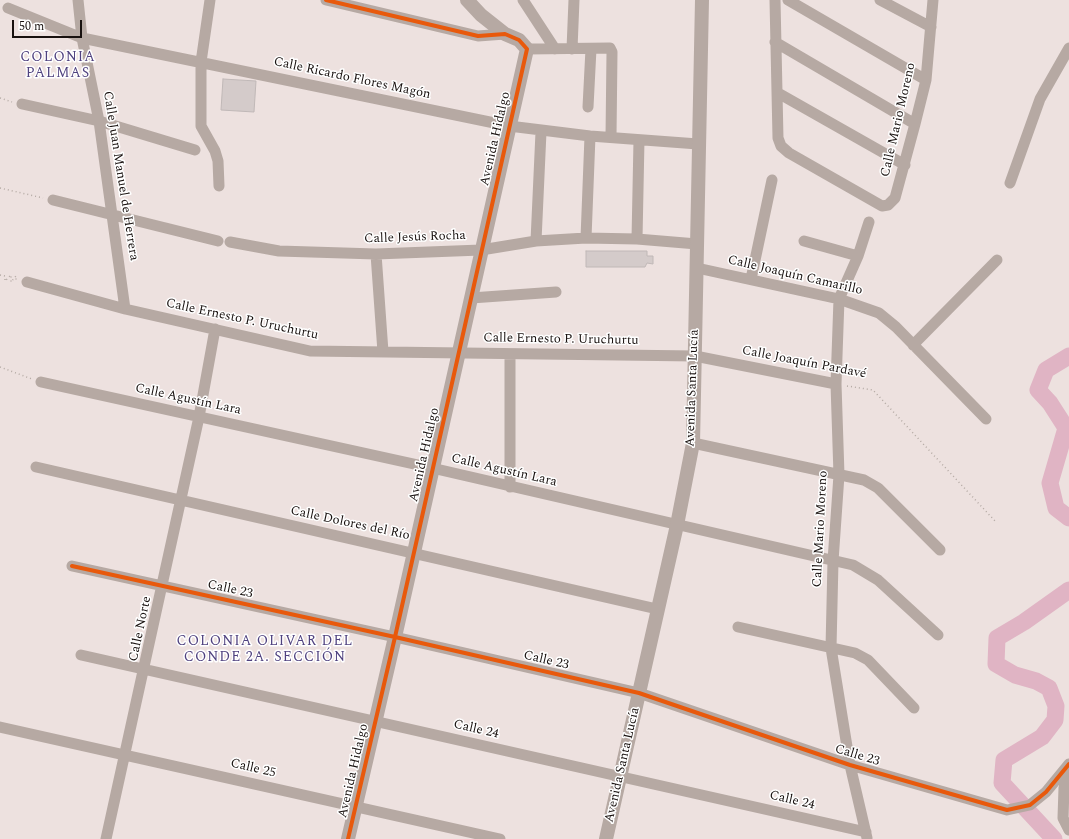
<!DOCTYPE html>
<meta charset="utf-8">
<style>
body{margin:0}
#map{position:relative;width:1069px;height:839px;overflow:hidden;background:#ede1df;font-family:Spectral,serif}
canvas{display:block}
.scale{position:absolute;left:12px;top:20px;width:70px;height:18px;box-sizing:border-box;border:2px solid #18110f;border-top:0;padding-left:5px;font-size:12px;line-height:14px;white-space:nowrap;color:#18110f;-webkit-text-stroke:3px #fff;paint-order:stroke}
</style>
<div id="map">
<canvas width="1069" height="839"></canvas>
<div class="scale">50 m</div>
</div>
<script>
const ctx = document.querySelector('canvas').getContext('2d');
ctx.lineJoin = 'round';
const poly = rows => new Path2D(rows.map(r => 'M' + r).join(''));
function trace(path, color, width, dash) { ctx.strokeStyle = color; ctx.lineWidth = width; ctx.lineCap = dash ? 'butt' : 'round'; ctx.setLineDash(dash || []); ctx.stroke(path); }
function paint(path, color) { ctx.fillStyle = color; ctx.fill(path, 'evenodd'); }
function write(font, color, halo, rows, align = 'center') {
  ctx.font = font + ' Spectral,serif'; ctx.lineWidth = 3; ctx.setLineDash([]); ctx.textBaseline = 'middle'; ctx.strokeStyle = halo; ctx.fillStyle = color; for (const [text, x, y, turn = 0] of rows) {
    ctx.save(); ctx.translate(x, y); ctx.rotate((+turn || 0) * Math.PI / 180); ctx.textAlign = isNaN(turn) ? turn : align; if (halo) ctx.strokeText(text, 0, 0); ctx.fillText(text, 0, 0); ctx.restore();
  }
}
trace(poly([
 [1069,356,1046,370,1038,390,1050,403,1066,428,1050,483,1056,508,1069,518],
 [1054,839,1002,783,1004,760,1042,737,1055,720,1056,706,1049,688,1036,681,1015,675,996,664,997,638,1024,622,1069,590]
]), '#e0b4c4', 17);
const building = poly([
 [223,79,256,81,254,112,221,110,223,79],
 [586,251,647,251,647,256,653,256,653,264,647,263,645,267,586,267,586,251]
]);
paint(building, '#d4cbca');
trace(building, '#c0b8b7', 1);
trace(poly([
 [0,98,12,102],
 [0,188,43,198],
 [0,275,5,276,5,281,11,275,11,282,16,276,16,280],
 [0,367,32,379],
 [847,386,873,390,995,521]
]), '#b4aaa4', 1.5, [1, 3]);
trace(poly([
 [78,0,82,38,99,121,125,309],
 [210,0,201,62,201,126,215,151,218,161,219,186],
 [326,0,478,36,505,34],
 [523,0,555,49],
 [775,0,778,138,781,146,789,153,882,206,888,205,895,198,915,124,926,80,933,0],
 [788,0,926,80],
 [880,0,931,27],
 [8,8,82,38,509,126,590,136,698,144],
 [775,42,915,124],
 [527,49,610,48,612,52,611,137],
 [572,49,574,0],
 [778,93,905,165],
 [22,104,99,121,195,150],
 [588,107,591,49],
 [1010,183,1040,99,1069,48],
 [53,200,218,241],
 [586,238,590,136],
 [637,239,639,140],
 [536,241,541,132],
 [804,241,858,256],
 [230,242,279,251,376,254,481,250,536,241,586,238,637,239,697,244],
 [376,254,383,352],
 [697,268,839,299,879,313,896,327,986,419],
 [751,279,772,180],
 [27,282,125,309,310,351,695,356,836,384],
 [471,298,556,292],
 [913,345,997,260],
 [510,354,510,487],
 [41,382,432,468,853,565,878,580,938,635],
 [693,443,864,480,878,488,940,550],
 [36,467,657,609],
 [72,566,395,637,639,693,850,765,1007,810,1030,805,1046,792,1069,764],
 [738,627,855,653,868,660,914,708],
 [81,655,866,832],
 [0,727,500,839],
 [1069,767,1064,788,1063,818,1069,830],
 [867,838,850,765,831,648,833,561,839,475,836,384,839,299,858,256,869,222],
 [106,839,199,417,215,329]
]), '#b6a9a3', 11);
trace(poly([
 [348,839,395,637,527,49,519,40,505,34,481,15,467,0],
 [606,839,677,525,693,443,702,0]
]), '#b6a9a3', 14);
trace(poly([
 [326,0,478,36,505,34,519,40,527,49,395,637,348,839],
 [72,566,395,637,639,693,850,765,1007,810,1030,805,1046,792,1069,764]
]), '#e8590c', 4);
write('13px', '#18110f', '#fff', [
 ["Calle Ricardo Flores Magón",352,79,12],
 ["Calle Mario Moreno",899,120,-77],
 ["Avenida Hidalgo",496,139,-77],
 ["Calle Juan Manuel de Herrera",120,176,81],
 ["Calle Jesús Rocha",415,238,-2],
 ["Calle Joaquín Camarillo",795,276,13],
 ["Calle Ernesto P. Uruchurtu",242,320,12],
 ["Calle Ernesto P. Uruchurtu",561,340,1],
 ["Calle Joaquín Pardavé",804,363,11],
 ["Avenida Santa Lucía",693,388,-88],
 ["Calle Agustín Lara",188,400,12],
 ["Avenida Hidalgo",425,455,-77],
 ["Calle Agustín Lara",504,471,13],
 ["Calle Dolores del Río",350,524,12],
 ["Calle Mario Moreno",821,529,-87],
 ["Calle 23",230,590,12],
 ["Calle Norte",141,629,-78],
 ["Calle 23",546,661,13],
 ["Calle 24",476,730,13],
 ["Calle 23",857,756,17],
 ["Avenida Santa Lucía",623,765,-77],
 ["Calle 25",253,769,13],
 ["Avenida Hidalgo",354,771,-77],
 ["Calle 24",792,801,13]
]);
ctx.letterSpacing = '1px';
write('14px', '#4f417f', '#fff', [
 ["COLONIA",58,58],
 ["PALMAS",58,74],
 ["COLONIA OLIVAR DEL",265,642],
 ["CONDE 2A. SECCIÓN",265,658]
]);
ctx.letterSpacing = '0px';
</script>
